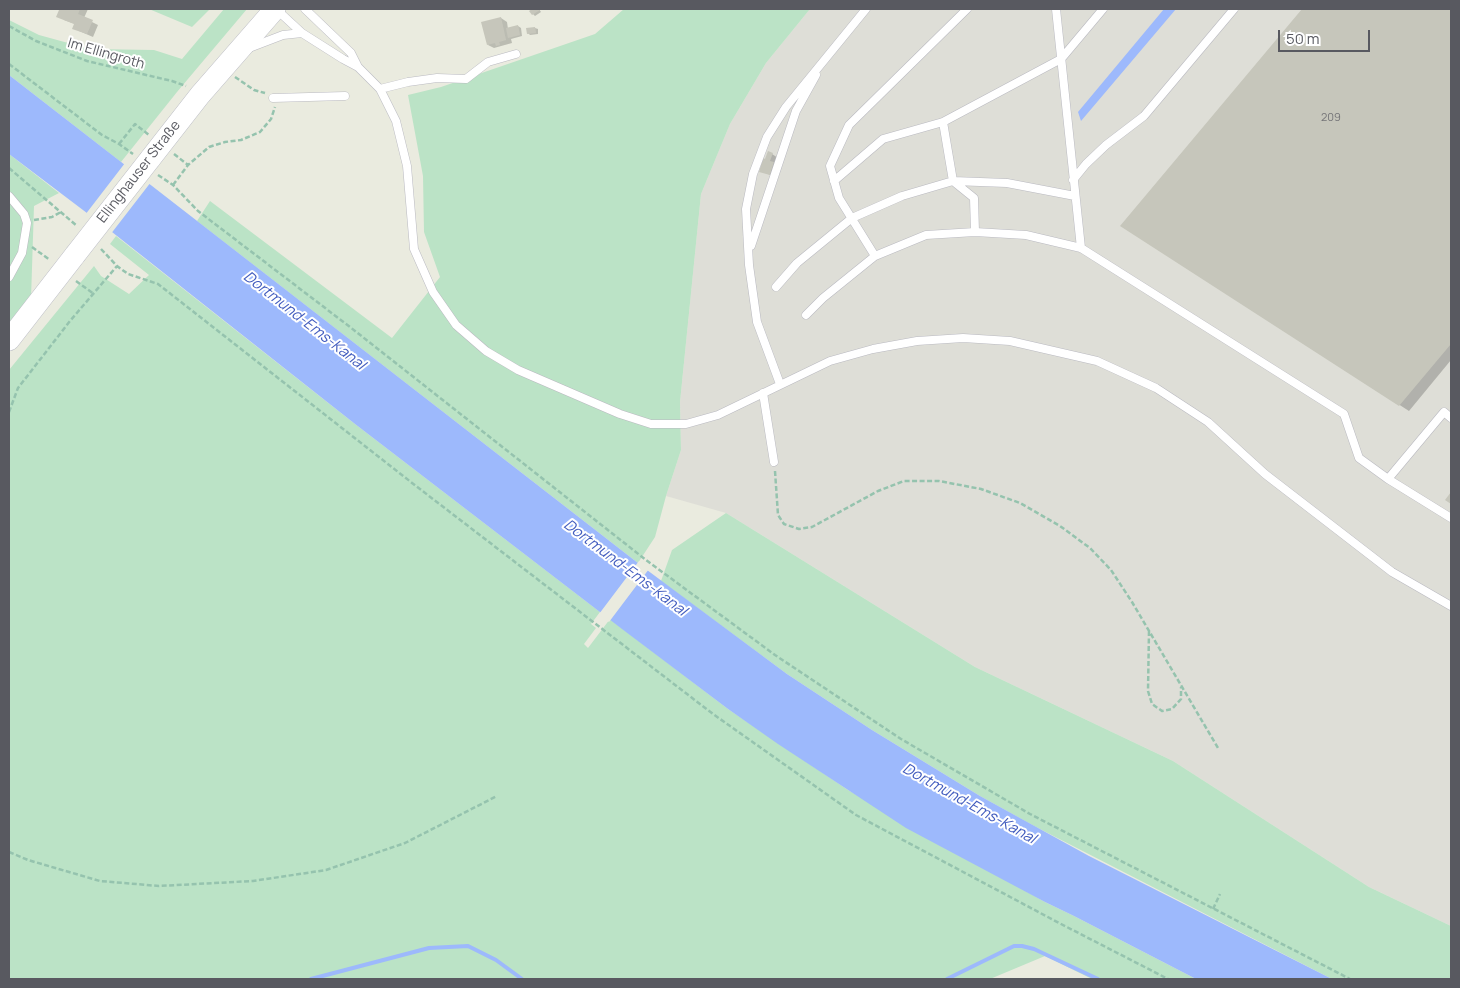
<!DOCTYPE html>
<meta charset="utf-8">
<style>
body{margin:0}
#map{position:relative;width:1460px;height:988px;overflow:hidden;background:#eaebdf;font-family:Manrope,sans-serif}
canvas{display:block}
.frame{position:absolute;inset:0;border:10px solid #585960;pointer-events:none}
.scale{position:absolute;left:1278px;top:30px;width:92px;height:22px;box-sizing:border-box;border:2px solid #585960;border-top:0;padding-left:6px;font-size:15px;line-height:18px;white-space:nowrap;color:#585960;-webkit-text-stroke:4px #fff;paint-order:stroke}
</style>
<div id="map">
<canvas width="1460" height="988"></canvas>
<div class="frame"></div>
<div class="scale">50 m</div>
</div>
<script>
const ctx = document.querySelector('canvas').getContext('2d');
ctx.lineJoin = 'round';
function paint(path, color) { ctx.fillStyle = color; ctx.fill(path, 'evenodd'); }
const poly = rows => new Path2D(rows.map(r => 'M' + r).join(''));
function trace(path, color, width, dash) { ctx.strokeStyle = color; ctx.lineWidth = width; ctx.lineCap = dash ? 'butt' : 'round'; ctx.setLineDash(dash || []); ctx.stroke(path); }
function write(font, color, halo, rows, align = 'center') {
  ctx.font = font + ' Manrope,sans-serif'; ctx.lineWidth = 4; ctx.setLineDash([]); ctx.textBaseline = 'middle'; ctx.strokeStyle = halo; ctx.fillStyle = color; for (const [text, x, y, turn = 0] of rows) {
    ctx.save(); ctx.translate(x, y); ctx.rotate((+turn || 0) * Math.PI / 180); ctx.textAlign = isNaN(turn) ? turn : align; if (halo) ctx.strokeText(text, 0, 0); ctx.fillText(text, 0, 0); ctx.restore();
  }
}
paint(poly([
 [810,9,1451,9,1451,926,1369,887,1173,761,975,667,726,513,666,496,681,450,680,402,701,194,730,124,766,63]
]), '#deded7');
paint(poly([
 [149,9,210,9,192,27],
 [224,9,247,9,177,92,121,162,9,75,9,20,39,35,90,49,154,50,182,59],
 [624,9,810,9,766,63,730,124,701,194,680,402,681,450,666,496,655,537,638,563,197,221,210,201,392,338,440,277,424,232,423,176,408,95,441,87,595,34],
 [9,154,59,193,34,206,31,299,9,327],
 [116,236,355,424,600,612,591,624,596,628,584,644,588,648,610,619,728,709,848,790,1045,902,1074,916,1196,979,1092,979,1045,956,990,979,9,979,9,370,94,266,101,276,129,294,149,275,110,244],
 [726,513,975,667,1173,761,1369,887,1451,926,1451,979,1332,979,1036,827,980,796,872,730,787,674,661,581,672,550]
]), '#bbe3c6');
paint(poly([
 [1164,9,1176,9,1081,121,1078,112],
 [9,75,647,570,787,674,872,730,980,796,1089,856,1332,979,1196,979,1074,916,1045,902,906,828,778,744,728,709,622,629,355,424,112,232,9,154]
]), '#9db9fc');
paint(poly([
 [125,163,151,182,110,235,85,215],
 [639,561,649,569,609,622,599,614]
]), '#eaebdf');
paint(poly([
 [57,9,88,9,84,18,98,25,93,37,79,31,75,24,64,20,61,10],
 [534,9,539,9,541,12,535,16,530,11],
 [1304,9,1451,9,1451,360,1409,411,1122,226],
 [501,18,507,22,508,29,518,26,521,28,522,36,511,39,512,43,494,48,488,45],
 [535,28,538,29,538,34,530,35,528,33,527,29],
 [772,154,778,158,776,177,760,171]
]), '#0003');
trace(poly([
 [311,979,429,948,468,946,496,960,522,979],
 [947,979,1014,946,1022,946,1034,949,1098,979]
]), '#9db9fc', 4);
paint(poly([
 [56,9,80,9,78,14,93,20,87,34,72,29,74,24,56,17,59,10],
 [532,9,539,9,540,10,532,15,529,11],
 [1302,9,1451,9,1451,344,1399,406,1120,226],
 [501,17,506,40,499,42,500,45,496,46,495,43,487,45,481,22],
 [518,25,520,35,508,38,506,28],
 [535,27,536,33,527,34,526,28],
 [768,151,773,153,770,161,774,162,770,175,759,172,763,158,765,159],
 [1451,492,1451,504,1445,500]
]), '#c6c6bb');
const service = poly([
 [276,9,302,33,343,59,358,67,380,89,396,121,407,166,414,249,433,292,456,325,486,351,518,370,620,414,651,424,686,424,718,415,830,361,873,349,917,341,963,338,1010,341,1097,361,1156,388,1208,422,1265,474,1392,572,1451,606],
 [305,9,351,53,358,67],
 [1056,9,1081,248],
 [249,48,283,35,302,33],
 [380,89,408,82,437,78,466,79,488,62,516,54],
 [273,98,345,96],
 [943,122,953,181,974,198,975,232],
 [1073,180,1086,164,1106,145,1144,116,1234,9],
 [834,181,883,139,943,122,1061,59,1103,9],
 [9,196,24,214,27,223,22,253,9,277],
 [751,246,796,111,816,75],
 [875,256,839,198,830,166,849,125,967,9],
 [776,287,797,263,852,218,902,196,953,181,1007,183,1075,196],
 [806,315,823,298,875,256,926,235,975,232,1026,235,1081,248,1344,414,1359,458,1388,479],
 [780,384,757,322,749,265,746,209,753,174,767,137,786,107,866,9],
 [763,393,774,462],
 [1451,418,1444,412,1388,479,1451,518]
]);
const secondary = poly([
 [150,159,200,95,275,9],
 [9,340,75,255]
]);
trace(service, '#babac1', 9);
trace(secondary, '#bcbdc5', 22);
trace(poly([
 [9,26,36,41,87,61,172,81,186,86],
 [9,64,102,135,119,144,133,154],
 [235,77,254,90,265,93],
 [119,144,135,124,149,135],
 [174,154,188,165],
 [9,168,77,226],
 [158,175,173,185,198,211,350,327,646,560,775,655,901,739,1030,814,1350,979],
 [173,185,188,165,209,147,225,142,241,140,260,132,271,119,275,107],
 [34,220,52,217,61,212],
 [32,247,50,260],
 [101,249,117,266,128,274,158,284,416,486,713,714,856,815,1061,924,1168,979],
 [76,281,94,294],
 [9,412,18,388,70,321,117,266],
 [775,471,778,515,784,524,799,529,812,527,878,491,904,481,939,481,981,489,1020,503,1060,526,1090,548,1111,570,1132,602,1218,748],
 [1149,631,1148,691,1152,704,1162,711,1172,709,1181,699,1181,687],
 [9,852,28,860,100,881,159,886,253,881,326,870,405,843,497,796],
 [1213,909,1220,894]
]), '#95c3ae', 2.5, [5, 2.5]);
trace(service, '#fff', 8);
trace(secondary, '#fff', 21);
const secondaryBridge = poly([
 [75,255,150,159]
]);
trace(secondaryBridge, '#bcbdc5', 22, []);
trace(secondaryBridge, '#fff', 21);
write('11px', '#747477', null, [
 ["209",1331,118]
]);
write('14px', '#585960', '#fff', [
 ["Im Ellingroth",106,54,16],
 ["Ellinghauser Straße",139,172,-52]
]);
write('italic 15px', '#425cbe', '#fff', [
 ["Dortmund-Ems-Kanal",304,321,38],
 ["Dortmund-Ems-Kanal",625,568,37],
 ["Dortmund-Ems-Kanal",969,804,29]
]);
</script>
